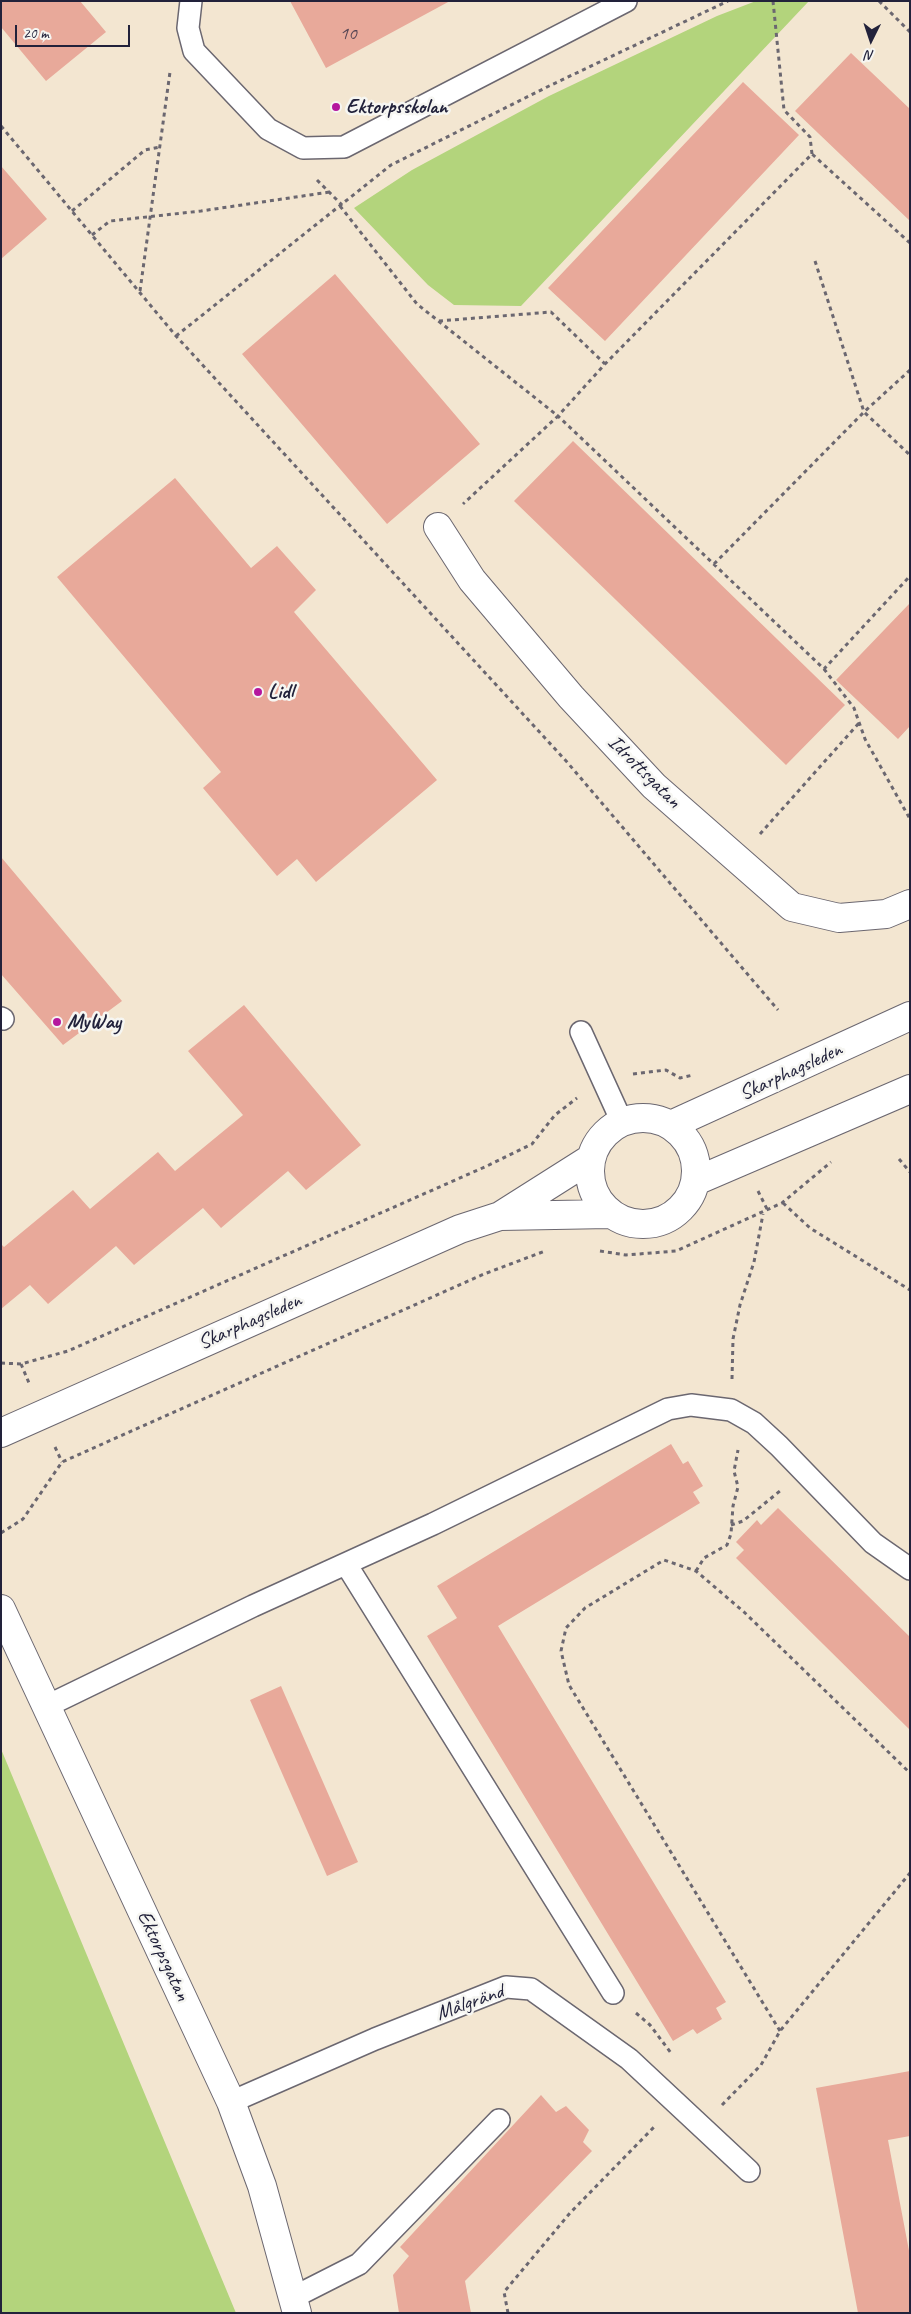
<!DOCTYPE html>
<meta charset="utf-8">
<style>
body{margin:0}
#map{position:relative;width:911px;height:2314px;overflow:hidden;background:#f3e6d1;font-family:Caveat,sans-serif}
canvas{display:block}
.frame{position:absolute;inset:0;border:2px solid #22223b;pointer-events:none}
.north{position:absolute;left:846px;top:15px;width:50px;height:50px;-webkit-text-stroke:4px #f6f6f2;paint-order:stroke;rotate:184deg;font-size:14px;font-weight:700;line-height:20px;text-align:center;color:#22223b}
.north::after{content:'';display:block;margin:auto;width:18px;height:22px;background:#22223b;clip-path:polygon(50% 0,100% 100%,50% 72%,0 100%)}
.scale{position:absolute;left:15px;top:25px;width:115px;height:22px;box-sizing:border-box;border:2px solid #22223b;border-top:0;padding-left:6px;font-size:15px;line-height:18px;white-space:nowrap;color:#22223b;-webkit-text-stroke:4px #f6f6f2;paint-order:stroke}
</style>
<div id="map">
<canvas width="911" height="2314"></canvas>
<div class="frame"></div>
<div class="north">N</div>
<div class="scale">20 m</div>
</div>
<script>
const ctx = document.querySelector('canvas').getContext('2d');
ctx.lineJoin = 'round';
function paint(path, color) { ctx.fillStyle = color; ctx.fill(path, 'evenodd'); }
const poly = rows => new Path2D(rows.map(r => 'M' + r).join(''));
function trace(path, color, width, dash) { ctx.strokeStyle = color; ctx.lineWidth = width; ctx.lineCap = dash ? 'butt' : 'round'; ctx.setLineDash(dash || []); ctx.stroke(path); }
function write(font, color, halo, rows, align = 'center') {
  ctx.font = font + ' Caveat,sans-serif'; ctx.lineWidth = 5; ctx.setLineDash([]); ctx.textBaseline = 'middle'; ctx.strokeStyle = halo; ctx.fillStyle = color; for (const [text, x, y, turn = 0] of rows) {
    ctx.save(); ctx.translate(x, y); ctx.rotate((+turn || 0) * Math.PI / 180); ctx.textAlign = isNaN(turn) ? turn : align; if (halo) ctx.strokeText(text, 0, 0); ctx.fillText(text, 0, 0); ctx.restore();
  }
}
paint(poly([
 [756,1,809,1,521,306,454,305,428,285,354,208,412,170,549,96,717,16],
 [1,1749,236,2313,1,2313]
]), '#b3d47c');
paint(poly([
 [1,1,80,1,106,32,46,81,1,27],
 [290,1,450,1,326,68],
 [851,53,910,109,910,221,795,111],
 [743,82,799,135,605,341,548,288],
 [1,166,47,219,1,259],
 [335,274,480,444,387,524,242,354],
 [573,441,845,705,786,765,514,501],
 [175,478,251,568,277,546,316,590,294,612,437,780,316,882,297,859,277,876,203,788,221,772,57,577],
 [910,603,910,726,898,739,836,680],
 [1,857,122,1001,63,1045,1,974],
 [244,1005,361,1145,306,1190,288,1171,221,1228,203,1208,134,1265,116,1246,48,1304,30,1285,1,1309,1,1244,4,1247,73,1190,90,1209,158,1152,175,1171,243,1115,188,1051],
 [671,1444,683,1464,688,1461,703,1486,693,1492,700,1503,498,1626,726,2002,716,2008,722,2019,697,2034,693,2029,673,2041,427,1636,457,1618,437,1586],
 [778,1508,910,1637,910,1730,736,1558,744,1550,736,1542,757,1520,761,1525],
 [281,1686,358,1862,327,1876,250,1700],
 [910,2071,910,2136,888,2140,910,2256,910,2313,858,2313,816,2088],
 [541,2095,556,2112,566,2106,589,2130,583,2142,592,2151,465,2281,471,2313,399,2313,393,2275,409,2256,400,2247]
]), '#e8a99a');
const service = poly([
 [191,1,188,28,194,51,268,129,303,148,344,147,626,1],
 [1,1018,3,1019],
 [581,1032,622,1122],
 [346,1564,613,1993],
 [47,1706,253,1606,433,1524,668,1409,691,1405,731,1410,754,1423,779,1446,873,1543,910,1569],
 [231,2102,375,2039,506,1987,531,1989,629,2059,749,2171],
 [294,2297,359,2264,499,2120]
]);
const minor = poly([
 [438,527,472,580,571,697,654,786,792,907,839,918,886,914,910,904],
 [1,1609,231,2102,262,2186,297,2313]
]);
const secondary = poly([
 '590 1171a53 53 0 1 1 106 0a53 53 0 1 1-106 0Z',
 [671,1125,910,1016],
 [696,1181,910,1089],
 [500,1216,590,1159],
 [1,1433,460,1229,500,1216,609,1214]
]);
trace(service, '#6b6770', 24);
trace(minor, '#6b6770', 30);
trace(secondary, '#6b6770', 30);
trace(poly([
 [773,1,784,110,810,137,812,154],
 [879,1,910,32],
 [1,126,176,336,567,762,778,1010],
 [317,180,342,205],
 [340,206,417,304,558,416,463,504],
 [72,211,145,150,160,147],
 [92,235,110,221,201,211,330,192],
 [910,243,812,154,605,364,558,416,824,669,910,576],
 [815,261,864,412,910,455],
 [140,291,170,72],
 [439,321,551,312,605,364],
 [176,336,391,165,547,87,728,1],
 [714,564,864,412,910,370],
 [824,669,854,708,865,739,910,819],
 [760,834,859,723],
 [633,1074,666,1070,680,1078,693,1075],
 [899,1159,910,1172],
 [758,1191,768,1211],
 [783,1203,810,1228,910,1290],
 [600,1251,626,1255,676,1251,782,1203,831,1162],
 [1,1363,21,1364,68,1351,487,1166,532,1144,555,1115,577,1098],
 [21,1364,29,1383],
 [732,1379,733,1339,740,1305,754,1262,763,1214],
 [55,1447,62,1462],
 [731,1525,743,1521,780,1491],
 [1,1533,23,1519,62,1462,484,1274,545,1251],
 [696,1571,704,1558,727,1545,731,1534,733,1506,738,1487,734,1471,738,1450],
 [636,2013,650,2025,671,2053],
 [780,2031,569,1685,561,1651,566,1628,585,1608,664,1560,696,1571,744,1612,910,1773],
 [722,2105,761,2065,780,2031,910,1873],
 [508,2313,504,2292,570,2213,656,2125]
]), '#6b6770', 3, [4, 4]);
trace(service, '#fff', 21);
trace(minor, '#fff', 28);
trace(secondary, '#fff', 28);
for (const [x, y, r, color] of [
 [336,107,5,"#b5179e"],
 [258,692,5,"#b5179e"],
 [57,1022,5,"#b5179e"]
]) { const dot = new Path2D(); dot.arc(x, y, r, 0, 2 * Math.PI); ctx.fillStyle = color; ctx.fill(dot); trace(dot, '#f6f6f2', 2); }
write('19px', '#544453', null, [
 ["10",348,34]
]);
write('bold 21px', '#22223b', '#f6f6f2', [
 ["Ektorpsskolan",346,107],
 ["Lidl",268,692],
 ["MyWay",67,1022]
], 'left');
write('21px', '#22223b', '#f6f6f2', [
 ["Idrottsgatan",644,772,45],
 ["Skarphagsleden",791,1072,-25],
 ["Skarphagsleden",250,1322,-24],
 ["Ektorpsgatan",163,1956,65],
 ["Målgränd",470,2003,-20]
]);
</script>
